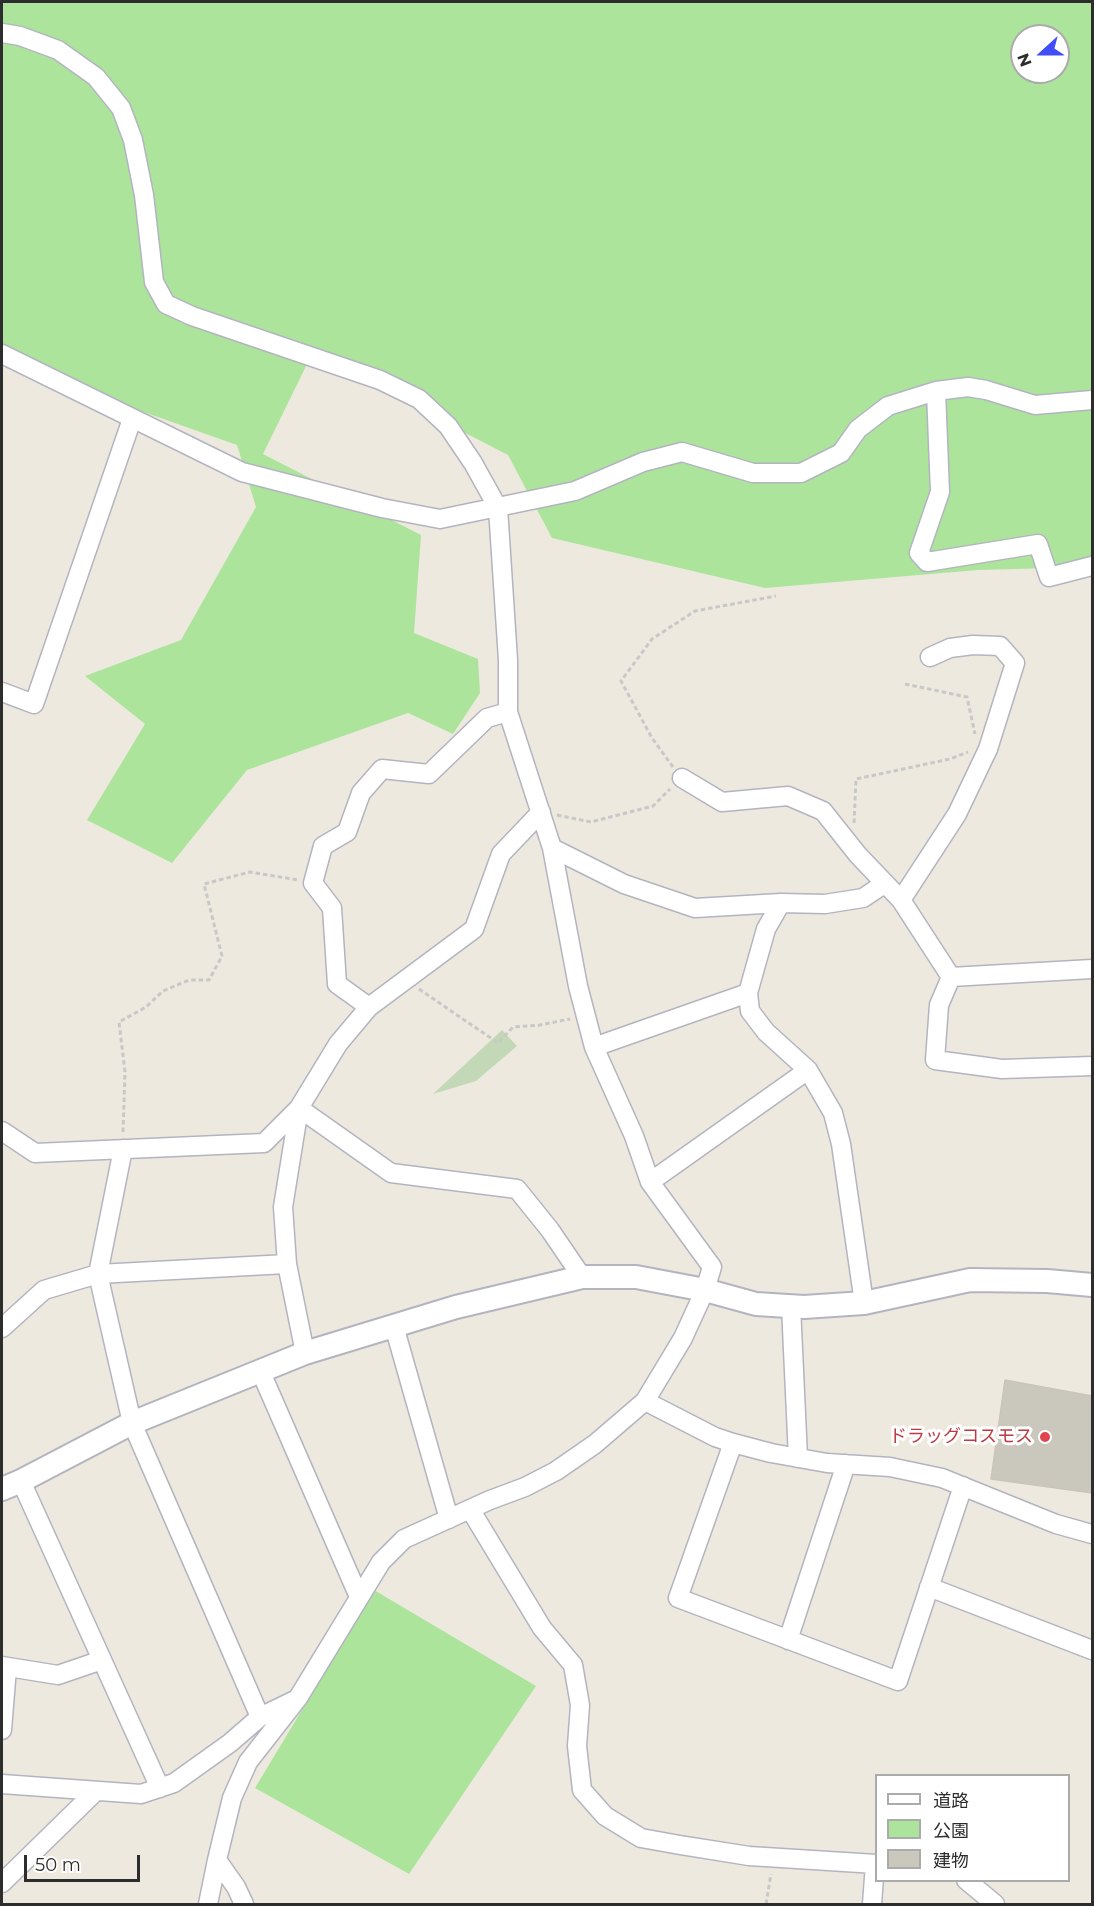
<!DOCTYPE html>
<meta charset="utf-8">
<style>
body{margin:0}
#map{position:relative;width:1094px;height:1906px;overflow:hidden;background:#eee9df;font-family:Montserrat,"Noto Sans JP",sans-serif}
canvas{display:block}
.frame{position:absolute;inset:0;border:3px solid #2d2d2d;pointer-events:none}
.legend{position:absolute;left:875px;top:1774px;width:195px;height:108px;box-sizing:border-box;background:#fff;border:2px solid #ababab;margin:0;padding:8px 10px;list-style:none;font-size:18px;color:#2d2d2d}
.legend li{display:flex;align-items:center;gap:12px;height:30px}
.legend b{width:30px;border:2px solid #ababab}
.north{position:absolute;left:1010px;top:24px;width:60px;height:60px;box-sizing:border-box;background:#fff;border:2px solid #ababab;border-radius:50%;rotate:249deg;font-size:16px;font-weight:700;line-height:24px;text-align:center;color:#2d2d2d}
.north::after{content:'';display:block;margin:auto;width:21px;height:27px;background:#404efa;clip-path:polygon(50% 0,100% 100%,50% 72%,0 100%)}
.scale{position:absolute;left:24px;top:1855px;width:116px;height:27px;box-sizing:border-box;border:3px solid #2d2d2d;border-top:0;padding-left:8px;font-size:18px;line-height:21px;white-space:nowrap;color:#2d2d2d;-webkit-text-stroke:4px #fff;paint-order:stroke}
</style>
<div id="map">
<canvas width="1094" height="1906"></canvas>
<div class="frame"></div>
<ul class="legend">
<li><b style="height:8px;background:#fff"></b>道路</li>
<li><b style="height:16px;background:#ace49c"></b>公園</li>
<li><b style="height:16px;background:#cac7bd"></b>建物</li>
</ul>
<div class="north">N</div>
<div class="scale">50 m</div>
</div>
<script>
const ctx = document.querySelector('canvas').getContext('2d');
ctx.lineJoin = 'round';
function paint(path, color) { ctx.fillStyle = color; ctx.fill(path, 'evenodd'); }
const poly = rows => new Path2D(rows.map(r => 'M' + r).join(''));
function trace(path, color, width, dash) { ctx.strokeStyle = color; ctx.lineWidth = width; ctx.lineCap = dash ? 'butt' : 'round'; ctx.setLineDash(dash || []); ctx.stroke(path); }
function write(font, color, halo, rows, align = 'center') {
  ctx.font = font + ' Montserrat,"Noto Sans JP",sans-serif'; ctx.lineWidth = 6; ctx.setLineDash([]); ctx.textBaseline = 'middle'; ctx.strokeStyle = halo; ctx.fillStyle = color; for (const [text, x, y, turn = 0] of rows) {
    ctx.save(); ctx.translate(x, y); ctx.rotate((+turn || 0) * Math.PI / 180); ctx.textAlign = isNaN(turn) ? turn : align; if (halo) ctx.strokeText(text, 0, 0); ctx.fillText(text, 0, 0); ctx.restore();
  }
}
paint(poly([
 [2,2,1092,2,1092,567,978,570,765,588,552,538,508,455,312,354,263,454,421,535,414,633,478,659,480,693,453,734,408,713,247,770,172,863,87,820,145,724,85,676,181,640,256,507,237,445,2,362],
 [1022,36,1058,36,1058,72,1022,72],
 [374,1590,536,1686,409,1874,255,1788]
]), '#ace49c');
paint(poly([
 [502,1030,517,1046,476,1081,433,1094]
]), '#c3d8b6');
const building = poly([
 [1005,1380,1092,1396,1092,1493,991,1479,1005,1380]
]);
paint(building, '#cac7bd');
trace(building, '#cac5b8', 1.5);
const minor = poly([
 [2,33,20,36,58,50,96,77,121,108,133,140,144,195,154,282,166,304,192,316,380,380,419,399,448,426,473,463,498,508,508,660,508,712,552,848,578,986,594,1047,634,1136,650,1182,712,1267,705,1290,683,1338,645,1401,595,1444,556,1471,525,1487,490,1500,404,1539,381,1562,298,1698,248,1762,232,1798,217,1860,236,1887,244,1904],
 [2,354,242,472,382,508,440,519,575,491,643,462,682,452,753,473,801,473,841,453,858,429,888,406,936,391,968,387,986,390,1035,405,1092,400],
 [936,391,940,492,919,553,927,562,1038,544,1049,577,1092,566],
 [2,692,34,704,132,419],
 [682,778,722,802,788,796,823,811,858,855,901,900,951,977],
 [552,848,624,884,695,908,781,903,825,904,863,898,884,884],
 [901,900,957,814,988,749,1015,663,1000,646,973,645,950,648,930,657],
 [781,903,766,929,748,993,750,1011,766,1032,808,1070,833,1113,841,1144,864,1303],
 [951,977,939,1005,935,1060,1002,1069,1092,1066],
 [951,977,1092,969],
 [369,1007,337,984,332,908,313,883,323,846,347,832,361,793,382,769,429,774,487,718,508,712],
 [594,1047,748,993],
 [299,1108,391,1173,517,1189,550,1230,582,1277],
 [2,1131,35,1153,264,1143,299,1108,338,1044,369,1007,474,929,501,854,541,812],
 [123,1149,98,1274,132,1423,260,1717],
 [650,1182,808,1070],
 [287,1264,283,1207,299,1108],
 [791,1306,798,1458],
 [394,1326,449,1519],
 [2,1328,44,1290,98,1274,287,1264,305,1353],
 [260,1370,359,1597],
 [645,1401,715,1437,733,1443,771,1453,827,1463,890,1467,942,1478,1056,1524,1092,1534],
 [733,1443,678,1598,898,1681,963,1486],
 [21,1481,160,1788],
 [470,1509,542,1628,573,1665,580,1705,577,1746,582,1790,605,1816,641,1838,680,1845,749,1856,876,1864],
 [929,1587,1092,1650],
 [788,1640,846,1464],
 [2,1666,58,1675,102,1660],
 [2,1730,7,1668],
 [2,1784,141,1794,174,1783,230,1743,260,1717,295,1700],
 [966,1880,995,1904],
 [2,1883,95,1792],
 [208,1904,217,1860],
 [872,1904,875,1864]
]);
const tertiary = poly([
 [2,1489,21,1481,132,1423,305,1353,456,1307,582,1277,636,1277,705,1290,756,1304,804,1307,864,1303,970,1280,1047,1281,1092,1285]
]);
trace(minor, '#b3b4c0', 21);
trace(tertiary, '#b3b4c0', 26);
trace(poly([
 [905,684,967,697,975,734],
 [673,767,652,738,621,681,652,639,695,611,776,596],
 [557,815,591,822,653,806,670,789],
 [854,823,856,779,950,759,968,752],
 [419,989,498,1043,513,1027,540,1025,570,1019],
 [123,1132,125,1072,119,1022,146,1007,163,991,189,980,209,980,222,956,204,884,250,872,298,880],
 [766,1904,771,1874]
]), '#c8c8c8', 3, [4.5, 3]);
trace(minor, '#fff', 18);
trace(tertiary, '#fff', 22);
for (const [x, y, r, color] of [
 [1045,1437,6,"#e0444e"]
]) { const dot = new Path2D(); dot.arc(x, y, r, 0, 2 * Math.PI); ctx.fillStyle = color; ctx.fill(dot); trace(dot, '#fff', 2); }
write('18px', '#be3a42', '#fff', [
 ["ドラッグコスモス",1033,1437]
], 'right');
</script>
